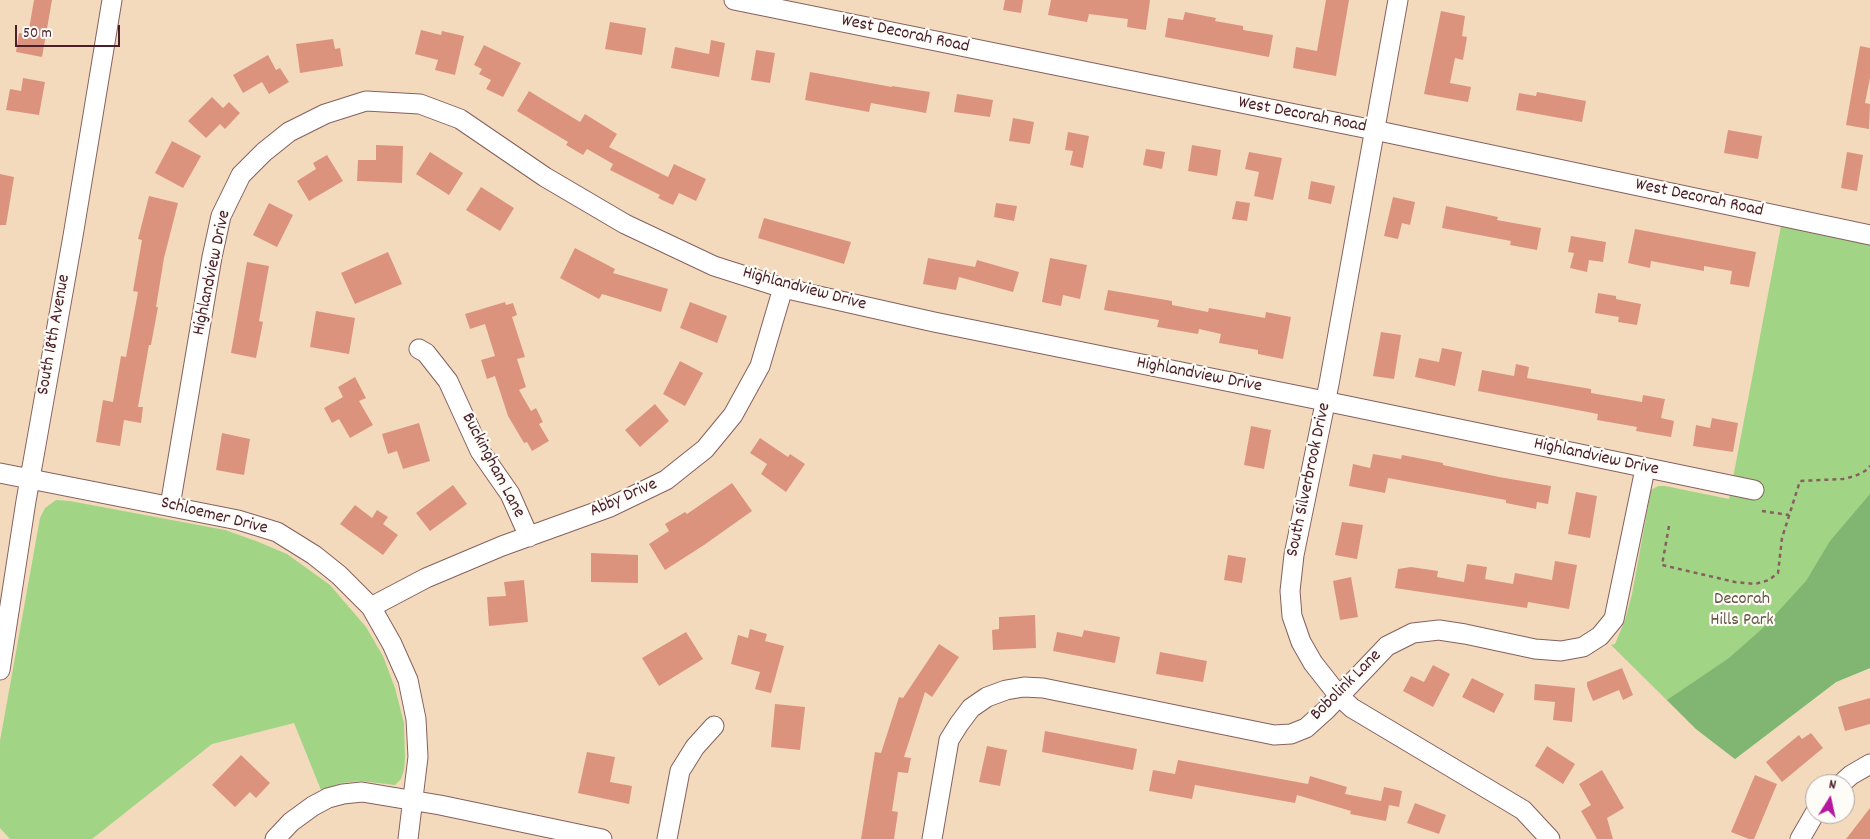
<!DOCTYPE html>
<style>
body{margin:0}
#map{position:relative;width:1870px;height:839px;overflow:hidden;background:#f4dabd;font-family:Dekko,sans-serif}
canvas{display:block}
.north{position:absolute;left:1805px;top:774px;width:50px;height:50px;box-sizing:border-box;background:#fdfcf7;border:1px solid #b5a4a5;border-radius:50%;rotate:10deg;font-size:14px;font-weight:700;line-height:20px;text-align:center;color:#4a1f2b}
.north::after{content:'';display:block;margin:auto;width:18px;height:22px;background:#b5179e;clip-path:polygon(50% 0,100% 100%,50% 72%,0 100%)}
.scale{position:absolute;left:15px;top:25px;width:105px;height:22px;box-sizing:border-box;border:2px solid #4a1f2b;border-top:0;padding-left:6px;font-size:15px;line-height:18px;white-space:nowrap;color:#4a1f2b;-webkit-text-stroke:4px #fdfcf7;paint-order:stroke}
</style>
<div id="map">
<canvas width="1870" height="839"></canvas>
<div class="north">N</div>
<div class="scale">50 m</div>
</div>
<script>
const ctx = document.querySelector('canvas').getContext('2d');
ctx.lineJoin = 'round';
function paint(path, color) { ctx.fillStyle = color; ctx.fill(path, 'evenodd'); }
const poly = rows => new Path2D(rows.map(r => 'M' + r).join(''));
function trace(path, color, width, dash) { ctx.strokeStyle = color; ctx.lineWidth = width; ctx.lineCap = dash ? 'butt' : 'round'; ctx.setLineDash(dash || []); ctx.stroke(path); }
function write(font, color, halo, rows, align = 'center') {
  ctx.font = font + ' Dekko,sans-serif'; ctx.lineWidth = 4.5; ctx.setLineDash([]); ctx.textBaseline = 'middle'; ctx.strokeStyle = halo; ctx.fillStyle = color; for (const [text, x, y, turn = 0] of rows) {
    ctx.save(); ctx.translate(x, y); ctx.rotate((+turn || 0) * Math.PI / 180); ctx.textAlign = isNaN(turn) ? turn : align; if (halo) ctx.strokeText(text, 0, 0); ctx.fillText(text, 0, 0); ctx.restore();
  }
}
paint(poly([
 [1781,226,1870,244,1870,668,1836,682,1735,759,1696,729,1611,645,1615,644,1625,620,1632,594,1651,490,1658,486,1665,486,1729,499],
 [56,500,70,501,225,530,256,541,287,554,330,585,366,627,383,656,395,688,404,723,405,758,404,770,401,779,395,785,361,781,342,783,321,790,294,723,212,744,92,839,10,839,0,828,0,741,40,518,45,508]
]), '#a1d585');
paint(poly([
 [1870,494,1870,668,1836,682,1735,759,1696,729,1667,700,1729,658,1763,628,1806,581,1830,541]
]), '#80b672');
paint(poly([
 [34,0,52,0,42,57,16,52,19,33,28,35],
 [1005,0,1023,0,1021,13,1003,10],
 [1051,0,1150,0,1146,30,1127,27,1128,19,1089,14,1087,22,1048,15],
 [1326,0,1349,0,1336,76,1293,68,1296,47,1317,51],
 [1441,11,1465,16,1462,36,1467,37,1463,60,1455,58,1450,83,1471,87,1468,102,1424,94],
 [1185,12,1216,18,1215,21,1243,26,1243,30,1273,35,1269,57,1165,37,1168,18,1183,20],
 [610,22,646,28,642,55,605,49],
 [421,30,441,35,442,31,464,36,455,75,435,70,438,60,415,54],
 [333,39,335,49,340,48,343,66,300,73,296,44],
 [711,40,725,43,719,77,671,68,675,47,709,54],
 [484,45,521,63,503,97,486,89,491,80,479,74,482,69,474,65],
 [1860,46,1870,48,1870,78,1865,103,1870,104,1869,129,1846,125],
 [756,50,775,53,770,83,751,80],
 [268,55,276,70,280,68,289,82,269,94,262,82,243,93,233,75],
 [810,72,892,87,892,86,930,92,926,113,871,103,869,112,805,100],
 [23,78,45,82,39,115,6,110,10,89,21,91],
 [529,91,580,122,585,114,617,134,609,147,668,177,674,164,706,179,696,201,679,193,673,205,658,198,660,195,610,170,613,164,587,149,583,155,566,145,568,142,517,111],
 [1537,92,1586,101,1582,122,1516,110,1519,93,1536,96],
 [957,94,993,100,990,117,954,112],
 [212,97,223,108,229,102,240,113,225,129,220,124,206,138,188,121],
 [1013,118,1034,122,1030,144,1009,141],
 [1728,130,1762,136,1758,159,1724,153],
 [1068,132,1089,136,1083,168,1070,165,1073,151,1065,150],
 [172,141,201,156,183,188,155,173],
 [376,145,403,146,402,183,357,181,358,160,376,160],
 [1192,145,1221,150,1217,176,1188,171],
 [1146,149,1165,152,1162,169,1143,165],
 [430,152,463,173,449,195,416,174],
 [1249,152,1282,158,1273,200,1254,196,1259,172,1245,169],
 [1847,152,1863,155,1857,191,1841,188],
 [327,155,343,181,309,201,297,181,316,169,313,163],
 [0,174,14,177,6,225,0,225],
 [1311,181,1335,186,1331,204,1308,199],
 [481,187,514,208,500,231,466,210],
 [149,196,178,203,164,258,156,307,158,307,151,345,149,345,138,407,143,407,141,423,124,420,120,446,96,442,103,400,113,402,121,356,126,357,138,292,133,291,142,240,138,239],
 [1393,197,1415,202,1410,225,1402,223,1398,239,1384,236],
 [1236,201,1250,203,1247,221,1232,219],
 [269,203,293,215,277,247,253,235],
 [996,203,1017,206,1014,221,994,217],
 [1446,206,1498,217,1497,220,1541,228,1537,250,1510,245,1511,241,1442,228],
 [764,218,851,242,844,264,758,238],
 [1635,229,1756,252,1749,287,1730,284,1732,271,1704,266,1704,271,1651,261,1650,268,1628,263],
 [1571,236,1606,242,1603,262,1589,260,1587,272,1570,268,1574,253,1568,252],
 [575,248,615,269,613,273,668,289,661,312,602,294,599,299,560,278],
 [388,252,402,284,355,304,341,273],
 [928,258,975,267,977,260,1019,272,1013,292,959,277,956,290,923,284],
 [1050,258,1087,265,1080,299,1063,295,1061,306,1042,302],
 [247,262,269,266,259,321,263,322,256,358,231,353],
 [1108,290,1172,301,1172,305,1208,312,1209,308,1265,318,1266,312,1291,317,1283,359,1258,354,1258,350,1219,343,1221,334,1199,329,1198,334,1157,327,1159,320,1104,310],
 [1598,293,1616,296,1616,299,1641,304,1637,325,1618,322,1619,317,1595,313],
 [505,302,506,305,513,303,517,315,512,317,525,357,517,359,526,387,519,390,531,411,536,408,543,422,539,424,549,441,532,451,527,442,524,443,508,416,495,376,487,379,481,360,495,356,485,324,470,329,465,314],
 [690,302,727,316,717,343,680,328],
 [316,311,355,318,349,354,310,347],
 [1381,332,1401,335,1394,379,1373,376],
 [1442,348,1462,352,1455,386,1415,377,1419,358,1439,362],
 [680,361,703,373,685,406,663,394],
 [1516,364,1529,367,1527,378,1591,389,1591,393,1642,402,1643,395,1665,399,1661,418,1674,421,1671,437,1636,431,1637,427,1597,420,1598,414,1478,391,1482,370,1514,376],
 [355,377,366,398,359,401,373,425,350,438,339,419,332,423,324,408,343,397,338,387],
 [655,404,669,421,640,447,625,430],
 [1712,418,1738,423,1733,452,1693,446,1696,425,1710,428],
 [419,423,430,461,403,469,397,451,388,454,382,434],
 [1251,426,1271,430,1264,469,1244,465],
 [222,433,250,439,244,475,216,470],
 [760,438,788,457,790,454,805,464,786,492,761,474,767,464,750,453],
 [1373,454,1401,459,1402,455,1443,463,1443,465,1499,477,1551,486,1548,504,1537,502,1536,509,1506,503,1506,500,1388,478,1385,493,1349,486,1353,464,1370,468],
 [732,483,752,511,704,545,665,570,649,544,669,531,665,524,685,512,687,514],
 [453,485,467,504,430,531,416,513],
 [1576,492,1597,496,1590,538,1568,534],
 [355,505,372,518,377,510,388,517,383,524,398,535,383,555,340,524],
 [1342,522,1363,525,1357,559,1335,555],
 [591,553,638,555,638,583,591,582],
 [1228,555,1246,558,1242,583,1224,580],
 [1555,561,1577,565,1569,609,1528,602,1527,608,1395,588,1398,569,1411,567,1438,571,1437,577,1464,582,1467,564,1487,567,1485,579,1513,584,1515,573,1552,580],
 [1351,577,1358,617,1340,620,1333,581],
 [524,580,528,622,489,626,487,597,506,596,504,582],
 [1035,615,1036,648,993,650,992,630,999,629,999,617],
 [750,629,767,634,765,641,784,646,771,693,755,689,760,672,731,664,738,635,748,638],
 [1084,630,1120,637,1115,663,1053,651,1057,632,1082,637],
 [686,632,703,659,659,686,642,658],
 [939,644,959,657,932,697,925,692,904,757,911,758,908,773,898,772,892,811,898,812,894,839,861,839,875,752,881,753,899,697,903,698],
 [1160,652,1207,661,1203,682,1156,674],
 [1433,665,1450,674,1433,707,1403,691,1411,676,1424,682],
 [1622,668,1633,695,1623,700,1619,690,1593,701,1587,686,1587,682],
 [1472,678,1504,694,1494,713,1462,697],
 [1535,684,1575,688,1572,722,1553,720,1555,702,1534,700],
 [1870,698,1870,724,1845,731,1838,707],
 [775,704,805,707,800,750,771,747],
 [1045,731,1137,749,1133,770,1042,752],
 [1811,733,1823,748,1782,782,1766,762,1799,735,1802,739],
 [987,746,1007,750,1000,786,979,782],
 [1547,746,1575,764,1563,784,1535,766],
 [587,752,615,757,610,782,632,786,629,804,578,793],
 [241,755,270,783,256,798,250,792,235,807,212,785],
 [1178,760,1308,784,1310,776,1347,787,1345,794,1381,801,1384,787,1402,791,1399,807,1389,805,1386,821,1350,814,1351,811,1297,795,1295,803,1195,785,1192,799,1149,791,1153,770,1175,774],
 [1602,770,1624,808,1607,818,1613,839,1597,839,1581,811,1591,805,1579,784],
 [1755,775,1777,784,1754,839,1749,839,1731,832],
 [1415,803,1446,815,1439,834,1407,823],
 [1870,808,1870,839,1846,839]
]), '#dc937e');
const minor = poly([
 [734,0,1374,130,1870,235],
 [1398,0,1329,384,1294,555,1290,591,1292,616,1301,642,1313,663,1339,696,1352,708,1523,810,1550,839],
 [419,349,426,353,448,381,480,451,510,494,529,537],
 [0,473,238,520,277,532,314,555,339,575,371,607,392,644,408,680,416,719,418,757,408,839],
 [170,506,212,257,221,216,241,175,264,152,289,132,325,114,366,101,420,104,460,119,545,177,625,224,714,266,783,288,934,322,1305,397,1754,490],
 [371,607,426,578,502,546,610,507,666,480,705,449,733,415,760,366,783,288],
 [0,670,26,501,73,236,112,0],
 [1841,784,1851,775,1870,764],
 [275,839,291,822,313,806,328,798,343,794,362,792,440,805,602,839],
 [667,839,680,771,695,747,714,726],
 [932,839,949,740,959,724,971,708,987,697,1006,690,1024,687,1043,688,1274,735,1291,734,1306,728,1326,710,1387,646,1413,633,1439,630,1465,634,1535,649,1561,651,1583,647,1600,636,1614,619,1645,469],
 [1800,839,1815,813]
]);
trace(minor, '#86605e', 21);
trace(poly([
 [1762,511,1789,515],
 [1669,526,1662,565,1735,582,1755,584,1769,580,1778,573,1782,538,1800,481,1843,479,1855,476,1865,471,1870,466]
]), '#86605e', 2.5, [4, 4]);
trace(minor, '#fff', 19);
write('18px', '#4a1f2b', '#fdfcf7', [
 ["West Decorah Road",905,35,12],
 ["West Decorah Road",1302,116,11],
 ["West Decorah Road",1699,199,12],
 ["Highlandview Drive",213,273,-78],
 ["Highlandview Drive",804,290,15],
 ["South 18th Avenue",55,335,-80],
 ["Highlandview Drive",1199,376,11],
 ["Highlandview Drive",1596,458,12],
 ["Buckingham Lane",492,466,62],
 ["South Silverbrook Drive",1310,480,-78],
 ["Abby Drive",624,499,-24],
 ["Schloemer Drive",214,517,14],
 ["Bobolink Lane",1347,686,-45]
]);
write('18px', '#645646', '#fdfcf7', [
 ["Decorah",1742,601],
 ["Hills Park",1742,622]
]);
</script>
